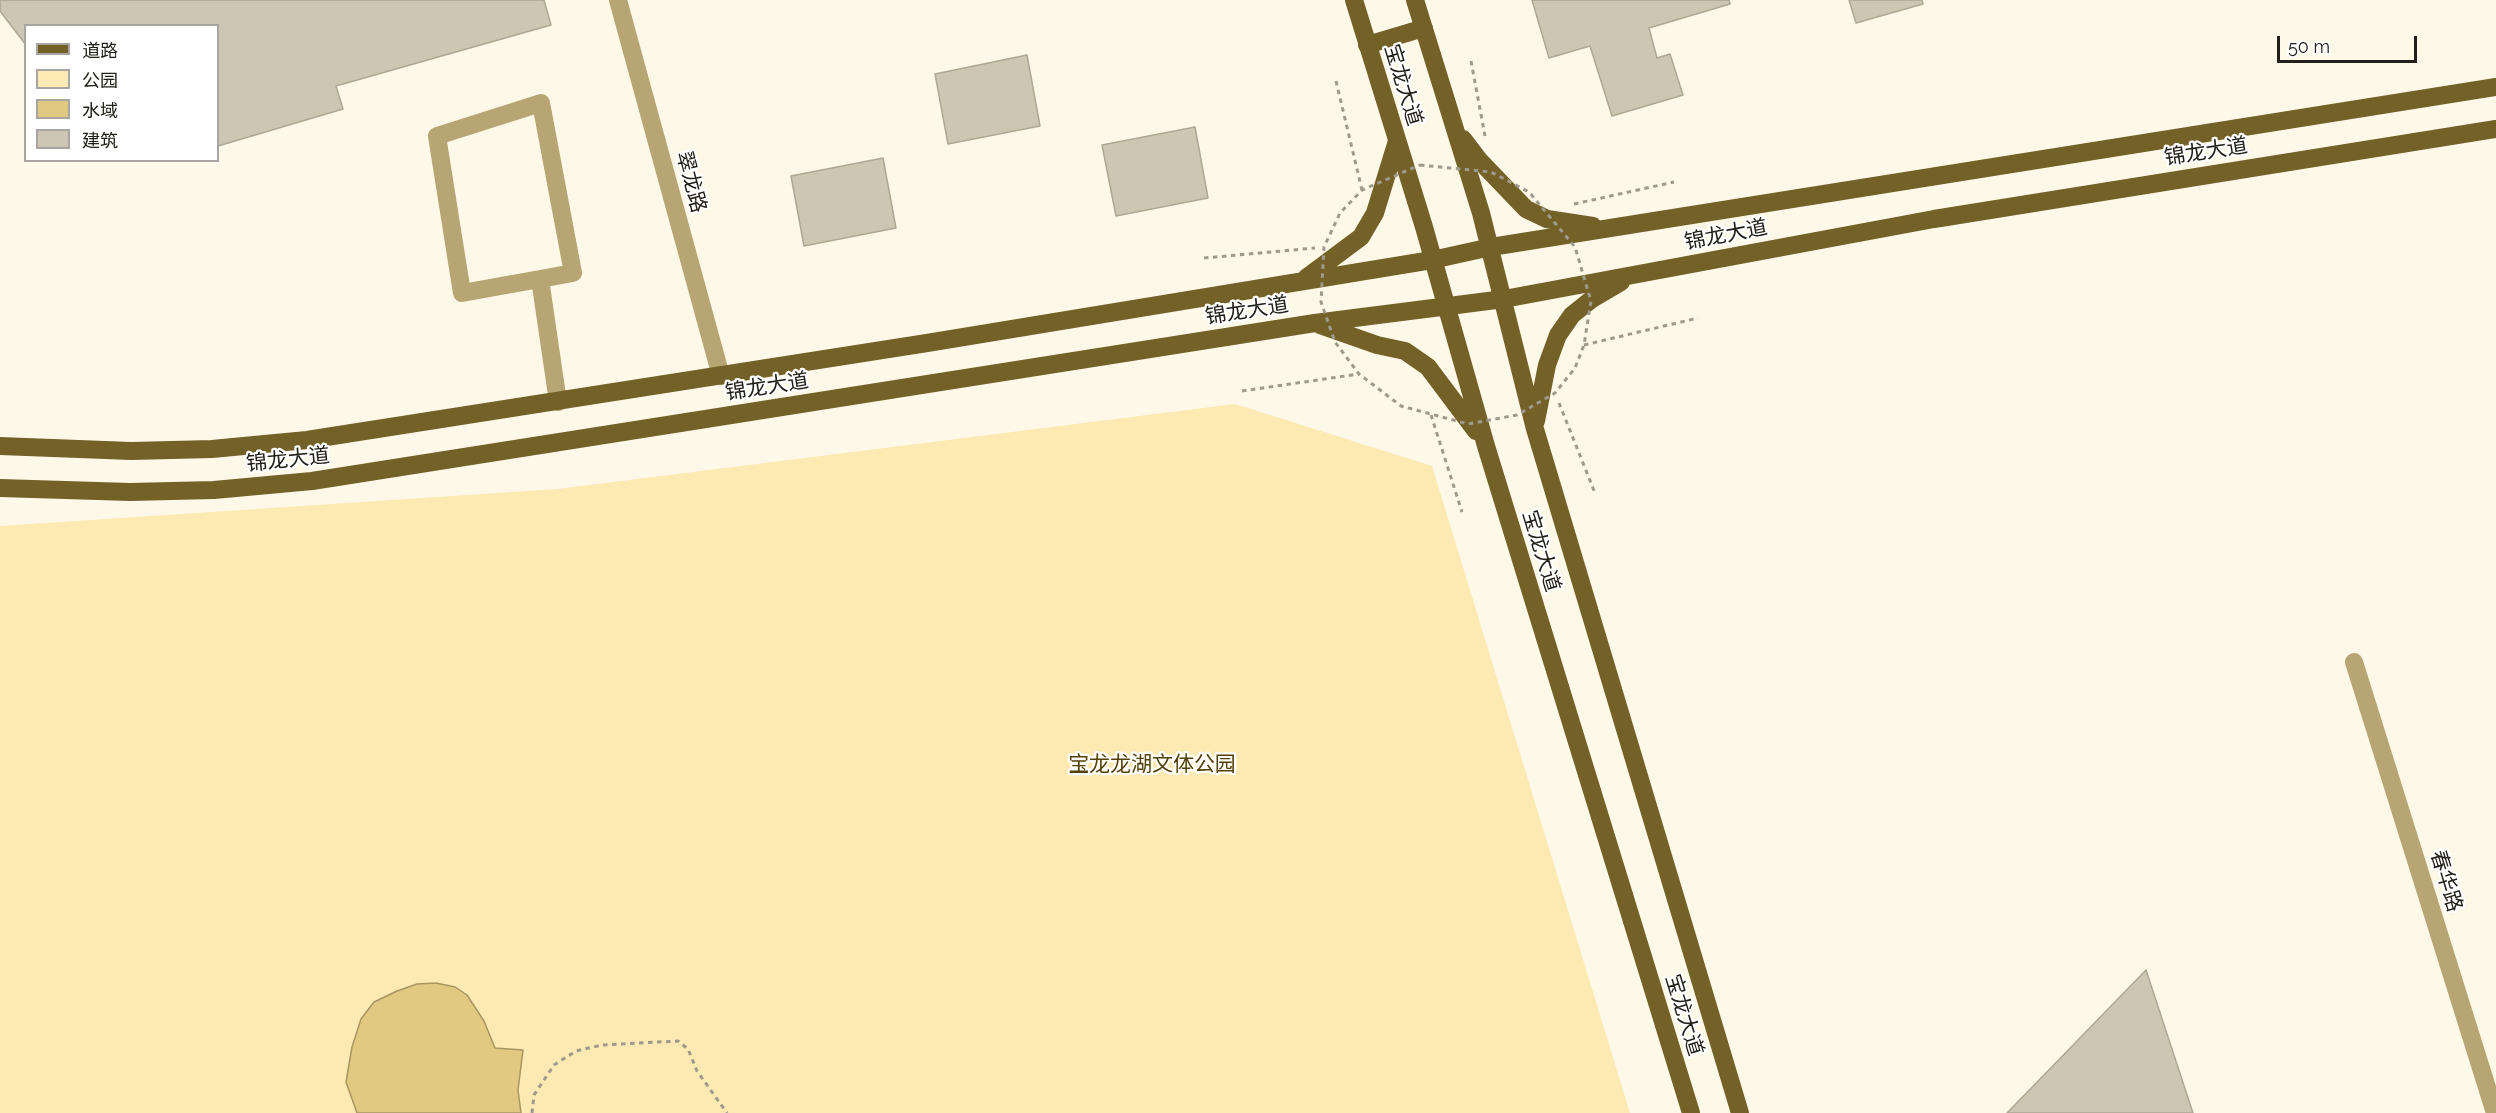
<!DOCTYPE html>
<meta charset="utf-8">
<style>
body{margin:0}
#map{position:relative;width:2496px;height:1113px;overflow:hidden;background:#fef8e8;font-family:Raleway,"Noto Sans SC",sans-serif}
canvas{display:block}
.legend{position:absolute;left:24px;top:24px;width:195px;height:138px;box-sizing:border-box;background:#fff;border:2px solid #a7a6a3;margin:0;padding:8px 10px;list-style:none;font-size:18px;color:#222018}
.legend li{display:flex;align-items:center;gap:12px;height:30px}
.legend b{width:30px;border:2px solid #a7a6a3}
.scale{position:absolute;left:2277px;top:36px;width:140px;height:27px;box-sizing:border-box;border:3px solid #222018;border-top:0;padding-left:8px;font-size:18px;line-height:21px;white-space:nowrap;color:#222018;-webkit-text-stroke:4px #fff;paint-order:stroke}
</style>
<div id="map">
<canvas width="2496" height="1113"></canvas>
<ul class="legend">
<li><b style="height:8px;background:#746128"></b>道路</li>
<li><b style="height:16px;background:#fde9b2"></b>公园</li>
<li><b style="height:16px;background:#e2c981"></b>水域</li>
<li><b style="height:16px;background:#cdc6b2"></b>建筑</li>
</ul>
<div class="scale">50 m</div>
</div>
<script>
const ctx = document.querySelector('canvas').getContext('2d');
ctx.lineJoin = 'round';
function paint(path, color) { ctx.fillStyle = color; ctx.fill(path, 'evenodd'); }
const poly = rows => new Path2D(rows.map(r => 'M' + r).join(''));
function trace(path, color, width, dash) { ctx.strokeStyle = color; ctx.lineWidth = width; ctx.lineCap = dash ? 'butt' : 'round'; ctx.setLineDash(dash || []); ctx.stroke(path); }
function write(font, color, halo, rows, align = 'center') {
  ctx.font = font + ' Raleway,"Noto Sans SC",sans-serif'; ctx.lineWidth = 4.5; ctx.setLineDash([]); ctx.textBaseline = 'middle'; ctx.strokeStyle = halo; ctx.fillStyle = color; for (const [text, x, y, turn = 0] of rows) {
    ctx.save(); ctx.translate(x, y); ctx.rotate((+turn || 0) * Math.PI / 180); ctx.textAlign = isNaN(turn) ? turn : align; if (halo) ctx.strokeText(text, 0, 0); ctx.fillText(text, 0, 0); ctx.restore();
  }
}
paint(poly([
 [1235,404,1432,466,1630,1113,0,1113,0,526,558,489]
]), '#fde9b2');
const water = poly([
 [436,983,455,987,467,995,484,1021,495,1048,523,1050,518,1090,521,1113,357,1113,346,1082,352,1047,361,1019,374,1002,397,991,417,984,436,983]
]);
paint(water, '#e2c981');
trace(water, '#a89662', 1.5);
const building = poly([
 [0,0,544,0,551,25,336,86,343,109,218,146,218,26,26,26,26,45,0,11,0,0],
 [1532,0,1729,0,1730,4,1649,28,1657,58,1670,54,1683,95,1612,116,1590,46,1549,58,1532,0],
 [1849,0,1922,0,1923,4,1856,23,1849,0],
 [1027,55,1040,126,948,144,935,74,1027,55],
 [1195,127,1208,198,1116,216,1102,145,1195,127],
 [883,158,896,228,804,246,791,176,883,158],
 [2146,970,2193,1113,2007,1113,2146,970]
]);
paint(building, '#cdc6b2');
trace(building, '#aea794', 1.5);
trace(poly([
 [1471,61,1485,136],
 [1336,81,1362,190],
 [1574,204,1674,182],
 [1204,258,1315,248],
 [1584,345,1698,318],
 [1242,391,1359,374],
 [1559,403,1595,493],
 [1431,415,1462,512],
 [532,1113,534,1095,554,1065,576,1051,602,1045,678,1041,688,1049,697,1071,727,1113]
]), '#9e9a8d', 3, [4.5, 4.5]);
trace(poly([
 [618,0,721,376],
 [540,279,462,293,437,136,541,103,573,273,540,279,558,402],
 [2354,662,2495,1113]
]), '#b7a573', 18);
trace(poly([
 [1354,0,1424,227,1486,446,1691,1113],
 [1415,0,1481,213,1535,429,1740,1113],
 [1367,45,1424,28],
 [1463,139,1479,160,1526,209,1547,219,1593,226],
 [1306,278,1361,237,1375,213,1397,141],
 [1320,325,1377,345,1405,351,1428,367,1476,431],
 [1536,421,1547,365,1558,335,1572,315,1592,299,1621,282],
 [0,446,131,451,212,449,307,440,927,343,1432,260,1491,247,2496,87],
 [0,488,130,492,214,490,312,481,1315,323,1504,299,1934,219,2496,129]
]), '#746128', 18);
trace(poly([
 [1420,165,1491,172,1529,192,1575,247,1591,301,1584,345,1575,368,1555,393,1517,415,1468,424,1401,406,1359,374,1335,342,1321,302,1324,247,1340,213,1362,190,1420,165]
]), '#9e9a8d', 3, [4.5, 4.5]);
write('21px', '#222018', '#fff', [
 ["宝龙大道",1403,85,73],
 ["锦龙大道",2206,152,-9],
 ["翠龙路",691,182,75],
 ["锦龙大道",1726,235,-11],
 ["锦龙大道",1247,311,-9],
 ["锦龙大道",767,387,-9],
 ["锦龙大道",288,460,-6],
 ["宝龙大道",1541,551,73],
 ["春华路",2446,881,73],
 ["宝龙大道",1684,1015,73]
]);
write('21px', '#534206', '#fff', [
 ["宝龙龙湖文体公园",1152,765]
]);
</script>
